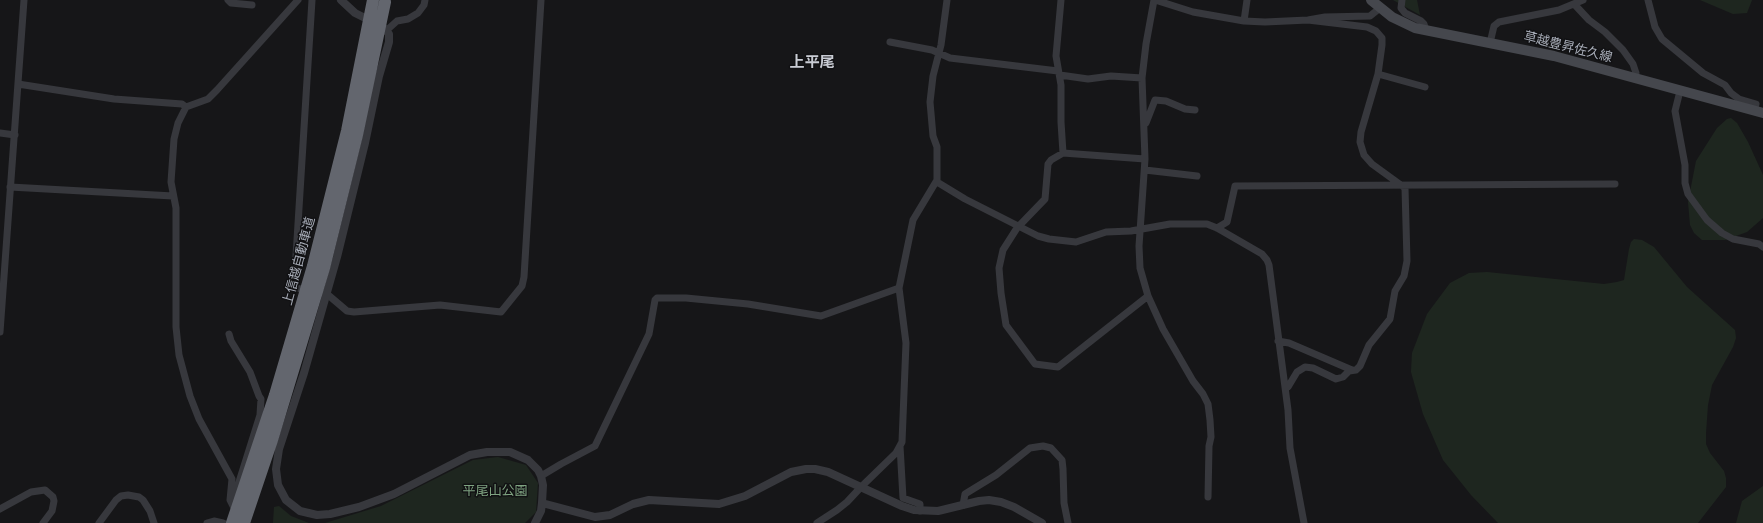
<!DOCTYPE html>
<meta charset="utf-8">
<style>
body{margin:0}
canvas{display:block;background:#161618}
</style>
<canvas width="1763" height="523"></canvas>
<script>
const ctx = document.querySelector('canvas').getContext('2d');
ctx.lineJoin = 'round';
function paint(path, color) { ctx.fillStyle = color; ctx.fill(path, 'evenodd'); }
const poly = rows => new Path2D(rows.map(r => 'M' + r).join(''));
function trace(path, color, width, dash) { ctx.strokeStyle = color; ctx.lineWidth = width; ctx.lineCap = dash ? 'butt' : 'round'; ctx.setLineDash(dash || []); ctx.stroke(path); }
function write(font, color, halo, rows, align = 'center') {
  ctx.font = font + ' "Public Sans","Noto Sans JP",sans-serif'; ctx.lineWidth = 3; ctx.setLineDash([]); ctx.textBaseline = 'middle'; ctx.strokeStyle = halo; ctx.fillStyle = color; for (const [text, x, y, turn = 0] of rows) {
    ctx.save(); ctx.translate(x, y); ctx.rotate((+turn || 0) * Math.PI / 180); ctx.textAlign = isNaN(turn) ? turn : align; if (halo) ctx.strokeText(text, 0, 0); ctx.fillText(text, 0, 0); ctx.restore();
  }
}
paint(poly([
 [1393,0,1417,0,1420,15],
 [1700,0,1752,0,1747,13,1733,14],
 [1731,118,1737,123,1748,142,1763,175,1763,218,1747,232,1725,240,1702,240,1694,233,1690,225,1688,202,1696,161,1717,128,1727,119],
 [1634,239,1642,240,1654,247,1687,287,1735,330,1736,338,1733,347,1712,385,1708,405,1706,433,1706,444,1710,453,1724,471,1726,478,1726,487,1698,523,1498,523,1471,495,1443,460,1423,414,1411,372,1412,353,1427,314,1450,283,1469,273,1487,272,1604,284,1617,282,1624,280,1629,249,1631,242],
 [498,457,526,465,538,483,536,512,525,523,325,523,381,506,473,460],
 [1763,486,1763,523,1736,523,1742,501],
 [279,506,291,516,309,523,273,523,274,507]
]), '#1e261f');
trace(poly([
 [228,0,231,3,252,5],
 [1061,0,1056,56,1061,85,1061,122,1063,153],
 [1154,0,1146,44,1142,78,1145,159,1139,246,1140,268,1148,296,1163,329,1193,381,1203,394,1208,404,1210,420,1211,437,1209,446,1208,497],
 [1155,0,1193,12,1244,21,1265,22,1308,20,1325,17,1370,16,1380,8],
 [1402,0,1401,8,1405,13,1421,21,1424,24,1426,30],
 [1648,0,1655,27,1662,39,1703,73,1725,85,1731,93,1739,99,1756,104,1754,111],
 [1575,5,1589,20,1605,32,1623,50,1633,64,1636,73,1635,78],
 [1244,21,1247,0],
 [387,30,397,21,408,19,418,13,424,5,425,0],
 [890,42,932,50,950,58,1058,71],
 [1490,43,1494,26,1499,22,1559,10,1583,0],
 [1378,74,1425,87],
 [1060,75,1088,79,1111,76,1142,78],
 [18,84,114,99,182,104,186,107],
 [1680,91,1675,111,1685,165,1685,183,1688,194,1707,220,1722,233,1733,239,1759,244,1763,247],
 [1146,123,1155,100,1166,101,1185,109,1195,110],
 [0,133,15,135],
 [1145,159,1063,153,1051,160,1048,164,1045,199,1017,228,1003,250,999,268,1001,293,1006,325,1035,364,1058,367,1148,296],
 [1145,170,1197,176],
 [937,182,965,199,1038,236,1049,239,1076,242,1106,232,1131,231,1170,224,1207,224,1217,228,1262,254,1267,260,1269,265,1288,410,1290,448,1304,523],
 [10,187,173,196],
 [1217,228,1227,222,1235,186,1615,184],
 [309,290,294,288,312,0],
 [321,293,327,294,347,311,354,312,440,305,501,312,522,286,524,277,541,0],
 [0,332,24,0],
 [229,334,231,341,250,372,259,396,261,399,260,415,233,501],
 [1278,341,1289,343,1352,370],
 [1285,387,1288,387,1297,372,1305,367,1313,368,1336,379,1343,377,1349,371,1356,370,1360,366,1369,345,1390,319,1395,291,1404,276,1407,261,1405,188,1372,164,1364,155,1360,142,1361,132,1378,74,1382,45,1382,38,1376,31,1367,27,1308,20],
 [900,446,903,498,920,504,920,511],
 [541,476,561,464,595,446,649,334,655,300,657,298,686,298,748,304,821,316,899,288],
 [963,505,965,494,996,475,1030,448,1043,446,1051,448,1062,460,1063,469,1064,503,1068,523],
 [0,509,31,492,45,490,53,497,54,501,52,511,43,523],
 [236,512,230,500,232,479,199,419,190,396,179,355,176,327,176,208,171,182,174,139,178,123,186,107,208,99,217,90,298,0],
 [99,523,116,500,121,496,128,495,139,497,143,500,150,511,154,523],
 [207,523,214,521,223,523],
 [817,523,837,510,847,502,861,487,896,453,902,442,906,343,899,288,913,220,937,180,937,147,933,136,930,102,933,76,941,45,947,0]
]), '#37383d', 7);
trace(poly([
 [341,0,355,13,383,27,389,34,389,42,379,76,365,143,337,257,304,373,279,449,276,469,278,485,286,500,300,511,317,515,330,514,359,507,394,494,470,455,487,452,510,452,528,460,538,470,541,476,543,485,542,503,541,511,535,523],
 [542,503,595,517,610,515,633,504,649,500,719,504,745,496,791,472,806,469,815,469,828,472,902,506,914,510,938,511,979,501,989,500,1001,502,1014,507,1042,523]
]), '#37383d', 8);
trace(poly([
 [1371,0,1392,17,1415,28,1554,56,1763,113]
]), '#45474d', 10);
trace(poly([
 [232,523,275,395,313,266,347,131,373,0],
 [244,523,272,440,324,268,357,135,385,2]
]), '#63666e', 12);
write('13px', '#a8adb8', '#111113', [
 ["草越豊昇佐久線",1568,47,14],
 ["上信越自動車道",299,261,-75]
]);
write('13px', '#7fa381', '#111113', [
 ["平尾山公園",495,491]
]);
write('bold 15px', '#c9ccd4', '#111113', [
 ["上平尾",812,62]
]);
</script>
